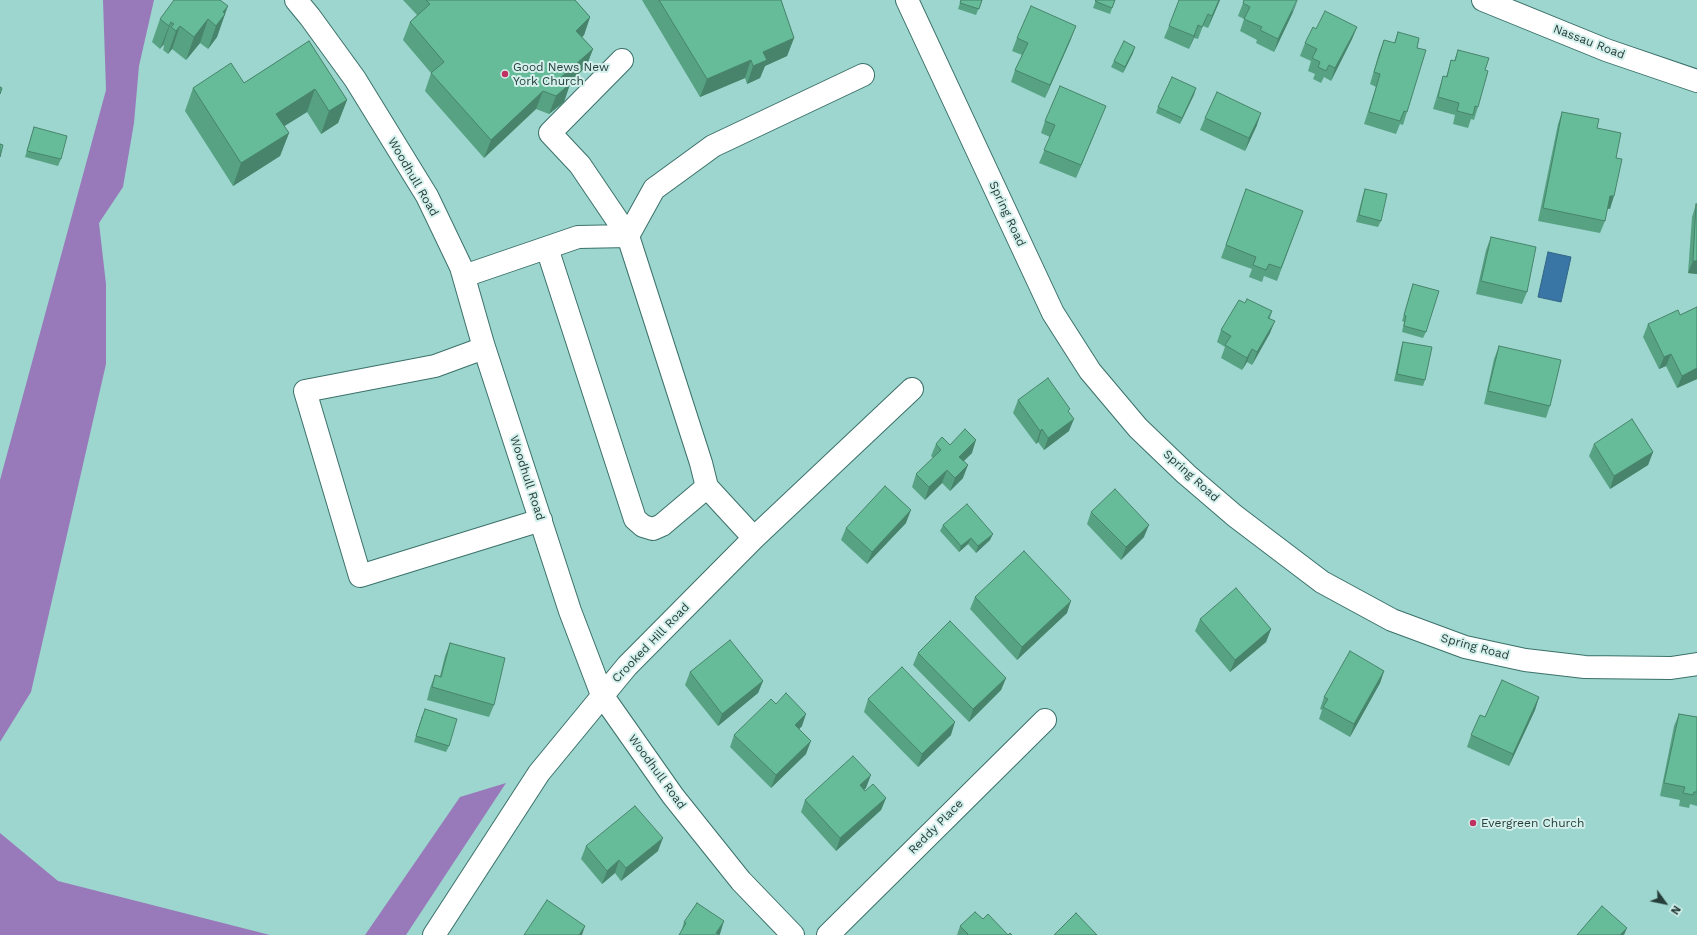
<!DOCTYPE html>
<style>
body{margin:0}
#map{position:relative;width:1697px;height:935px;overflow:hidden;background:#9dd6ce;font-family:"Work Sans",sans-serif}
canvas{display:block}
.north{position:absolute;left:1645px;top:883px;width:40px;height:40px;-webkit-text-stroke:3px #d4f0ec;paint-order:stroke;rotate:123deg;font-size:11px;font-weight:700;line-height:16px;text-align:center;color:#263e3a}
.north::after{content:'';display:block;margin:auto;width:14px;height:18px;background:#263e3a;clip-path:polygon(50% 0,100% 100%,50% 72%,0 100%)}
</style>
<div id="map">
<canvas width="1697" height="935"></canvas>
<div class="north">N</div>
</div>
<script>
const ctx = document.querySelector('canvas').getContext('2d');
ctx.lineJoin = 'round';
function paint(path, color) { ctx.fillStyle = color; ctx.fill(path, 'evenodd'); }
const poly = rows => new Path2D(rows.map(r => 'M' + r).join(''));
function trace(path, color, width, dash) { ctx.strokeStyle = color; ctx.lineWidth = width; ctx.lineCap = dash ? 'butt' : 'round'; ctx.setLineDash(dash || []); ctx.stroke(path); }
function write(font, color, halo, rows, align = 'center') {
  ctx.font = font + ' "Work Sans",sans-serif'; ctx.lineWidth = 4; ctx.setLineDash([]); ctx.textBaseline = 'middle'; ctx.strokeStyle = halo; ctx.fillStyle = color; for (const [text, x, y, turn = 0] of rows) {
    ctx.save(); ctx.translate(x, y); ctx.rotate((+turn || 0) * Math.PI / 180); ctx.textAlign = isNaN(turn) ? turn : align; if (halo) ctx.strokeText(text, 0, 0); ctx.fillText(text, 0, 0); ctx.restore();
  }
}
paint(poly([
 [103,0,154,0,139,66,134,123,123,187,99,223,106,284,106,364,31,692,0,742,0,480,106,90],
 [506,783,406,935,365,935,460,797],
 [0,833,58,881,270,935,0,935]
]), '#987aba');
const water = poly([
 [1548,252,1571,257,1561,302,1538,297,1548,252]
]);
paint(water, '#3976a6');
trace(water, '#336586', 1);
const minor = poly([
 [296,0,310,17,355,79,427,196,461,267,483,344,570,611,602,695,673,796,741,881,793,935],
 [1483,0,1606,50,1697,81],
 [622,60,550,133,580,165,628,236],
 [547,248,635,519,643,526,653,529,662,525,707,487],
 [464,276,578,237,628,236],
 [484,348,435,366,305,391,360,576,541,520],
 [754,538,707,487,701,463,628,236,654,189,713,146,863,75],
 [434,935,539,773,627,666,754,538,912,389],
 [828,935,1045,720]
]);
const major = poly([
 [907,0,1053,313,1090,371,1138,428,1186,474,1235,516,1322,582,1392,620,1465,647,1525,660,1585,667,1671,668,1697,664]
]);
trace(minor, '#3b716a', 24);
trace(major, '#3b716a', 24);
trace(minor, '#fff', 22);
trace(major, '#fff', 22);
paint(poly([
 [403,0,575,0,590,17,584,35,582,37,593,49,586,67,568,83,570,84,564,102,549,114,536,109,484,158,425,91,431,73,403,40,410,22,417,15],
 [642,0,781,0,794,38,787,56,765,66,760,78,747,84,745,78,700,97],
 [961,0,982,0,976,15,958,9],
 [1096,0,1115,0,1110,14,1093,8],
 [1220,0,1208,28,1203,26,1198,39,1194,38,1189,49,1164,38,1169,26],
 [1243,3,1293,12,1274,52,1256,43,1257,40,1240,31,1244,19,1238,16],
 [225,14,217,37,208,49,200,43,186,60,172,49,168,54,163,50,164,46,163,45,160,49,152,42,160,19],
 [1357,27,1352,39,1331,81,1324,77,1321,83,1313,79,1315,74,1308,71,1311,61,1300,56,1305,43,1316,29],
 [1398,32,1417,48,1407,112,1403,125,1400,124,1396,134,1364,124,1376,87,1370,84,1379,53,1384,40,1394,43],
 [1017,38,1071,39,1045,98,1011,82,1015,70,1022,55,1012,51],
 [309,41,347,100,338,123,321,134,307,112,284,126,289,133,280,156,233,186,185,111,193,88,244,83],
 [1458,50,1478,107,1474,120,1471,119,1468,128,1453,124,1455,115,1433,109,1439,89,1443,76,1446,77,1451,60,1454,61],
 [1133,53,1123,73,1111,67,1114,61],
 [1196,88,1180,124,1156,113,1158,107],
 [1562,112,1597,128,1616,158,1610,209,1607,208,1605,221,1600,233,1538,221,1558,124],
 [1101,118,1076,178,1039,163,1050,137,1041,133,1045,121],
 [1205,118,1257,125,1245,151,1200,130],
 [34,127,61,159,58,166,25,157],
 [1246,189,1303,211,1277,281,1264,276,1262,282,1249,277,1252,269,1221,258],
 [1365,189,1381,221,1378,227,1356,222,1363,195],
 [1696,204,1697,274,1688,273,1692,217],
 [1491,237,1527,292,1522,304,1476,294,1486,250],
 [1413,284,1426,332,1423,338,1402,332,1404,322,1402,321],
 [1245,303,1272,311,1270,318,1270,333,1252,365,1247,362,1242,370,1221,358,1225,347,1217,342,1221,330],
 [1697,307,1697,379,1677,388,1666,366,1659,369,1643,337,1648,324,1680,315],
 [1403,342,1425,380,1423,386,1394,381,1401,348],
 [1499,346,1550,406,1546,418,1484,404,1494,359],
 [1018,400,1069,412,1069,431,1044,450,1038,442,1036,444,1013,413],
 [936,444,950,445,972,453,963,461,963,478,950,491,942,483,925,500,912,487,916,474,933,458,931,456],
 [1594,444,1653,452,1648,465,1610,489,1589,456],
 [1091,512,1144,537,1121,560,1087,524],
 [906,523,867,564,841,540,846,528],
 [943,525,990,540,976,553,968,544,959,552,940,531],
 [975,597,1067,613,1017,660,970,609],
 [1200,619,1271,629,1266,642,1230,672,1195,631],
 [450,643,494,705,489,717,427,700,430,688,435,675,440,676,445,656],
 [918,653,1006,678,1001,690,969,722,913,665],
 [1384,671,1380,683,1350,737,1319,719,1322,710,1320,709,1324,697],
 [690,672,763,681,758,693,718,726,685,685],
 [1539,697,1535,710,1509,766,1467,747,1471,735,1485,717],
 [868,699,951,735,918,767,864,712],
 [776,704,802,726,799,729,806,754,771,788,730,747,734,735],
 [1679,714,1697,717,1697,806,1690,804,1689,808,1679,806,1680,800,1660,796,1674,726],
 [422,716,449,746,446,752,414,742],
 [866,788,864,790,865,791,886,798,881,810,836,851,801,812,805,800],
 [586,846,658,851,621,881,615,873,602,884,581,859],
 [983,919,1008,935,1012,935,957,935,960,926],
 [684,922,720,934,719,935,681,932]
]), '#58a284');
paint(poly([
 [1219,0,1220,0,1208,28,1212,16],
 [1298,0,1293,12,1274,52,1278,39],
 [228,6,224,17,225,14,217,37,208,49,216,26,223,12],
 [590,17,584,35,570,49,576,31],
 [208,19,200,43,186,60,194,37],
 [171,22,163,45,160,49,169,26],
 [1198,25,1194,38,1189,49,1194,36],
 [180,26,172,49,168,54,176,31],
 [1076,26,1071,39,1045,98,1050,85],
 [1357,27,1352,39,1331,81,1335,68],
 [794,38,787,56,765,66,760,78,747,84,753,66,763,52],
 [1135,47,1133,53,1123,73,1125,67],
 [593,49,586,67,555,95,559,79],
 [751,60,745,78,700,97,707,79],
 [570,84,564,102,549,114,556,96],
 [1196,88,1194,95,1180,124,1182,118],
 [315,89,307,112,267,137,276,114],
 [543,91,536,109,484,158,491,140],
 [347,100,338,123,321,134,329,111],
 [1106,106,1076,178,1081,165],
 [1261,113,1257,125,1245,151,1249,138],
 [289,133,280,156,233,186,241,163],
 [1610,196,1614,196,1610,209,1606,208],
 [1693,261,1697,261,1697,274,1688,273],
 [1275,321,1270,333,1252,365,1257,352],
 [1252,349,1247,362,1242,370,1247,358],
 [1671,354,1666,366,1659,369,1664,357],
 [1697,368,1697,379,1677,388,1682,376],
 [1074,419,1069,431,1044,450,1048,438],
 [1042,429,1038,442,1036,444,1040,431],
 [976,440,972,453,955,470,959,457],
 [1653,452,1648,465,1610,489,1614,476],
 [968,465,963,478,950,491,955,478],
 [947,470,942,483,925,500,929,487],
 [911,510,906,523,867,564,872,552],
 [1149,525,1144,537,1121,560,1126,547],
 [993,534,990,540,976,553,978,546],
 [971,538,968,544,959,552,961,546],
 [1071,601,1067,613,1017,660,1022,647],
 [1271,629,1266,642,1230,672,1235,660],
 [1384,671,1380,683,1350,737,1354,724],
 [1006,678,1001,690,969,722,973,709],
 [763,681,758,693,718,726,722,714],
 [1539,697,1535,710,1509,766,1513,754],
 [806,714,802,726,791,737,795,725],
 [955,722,951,735,918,767,922,754],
 [811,741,806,754,771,788,776,775],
 [871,775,866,788,855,797,860,785],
 [886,798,881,810,836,851,840,838],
 [663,838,658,851,621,881,626,868],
 [619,860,615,873,602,884,607,871],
 [724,921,720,934,719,935,716,933],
 [585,926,582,935,579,935],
 [1627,928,1624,935,1620,935]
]), '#47846b');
const building = poly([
 [174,0,220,0,228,6,223,12,225,14,216,26,208,19,194,37,180,26,176,31,171,27,174,24,171,22,169,26,160,19,174,0],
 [426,0,575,0,590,17,576,31,593,49,559,79,570,84,556,96,543,91,491,140,431,73,444,62,410,22,430,4,426,0],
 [659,0,781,0,794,38,763,52,767,60,753,66,751,60,707,79,659,0],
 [961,0,982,0,979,9,960,3,961,0],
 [1096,0,1115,0,1112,8,1095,1,1096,0],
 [1179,0,1219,0,1212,16,1208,14,1202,27,1198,25,1194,36,1169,26,1179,0],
 [1244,0,1297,0,1278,39,1260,30,1262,27,1244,19,1250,7,1243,3,1244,0],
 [1031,6,1076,26,1050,85,1015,70,1028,43,1017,38,1031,6],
 [1325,11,1357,27,1335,68,1329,65,1326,71,1318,67,1320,62,1312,58,1317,49,1305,43,1313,27,1316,29,1325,11],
 [1398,32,1419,38,1417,48,1426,50,1407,112,1404,111,1400,121,1369,112,1380,74,1374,72,1384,40,1395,43,1398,32],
 [309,41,347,100,329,111,315,89,276,114,289,133,241,163,193,88,231,63,244,83,309,41],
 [1124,41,1135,47,1125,67,1114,61,1124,41],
 [1458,50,1489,58,1485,70,1488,71,1478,107,1475,106,1473,115,1457,111,1459,103,1438,97,1443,76,1447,77,1451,60,1455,61,1458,50],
 [1172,77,1196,88,1182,118,1158,107,1172,77],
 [1060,86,1106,106,1081,165,1044,150,1055,125,1045,121,1060,86],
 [0,87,2,88,0,94,0,87],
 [1217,92,1261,113,1249,138,1205,118,1217,92],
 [1562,112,1599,119,1597,128,1621,133,1616,158,1622,159,1614,196,1610,196,1605,221,1543,208,1562,112],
 [34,127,67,136,61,159,27,151,34,127],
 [0,144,3,145,0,157,0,144],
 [1246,189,1303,211,1281,268,1269,264,1266,270,1253,265,1256,257,1226,245,1246,189],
 [1365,189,1387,194,1381,221,1359,215,1365,189],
 [1696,204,1697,204,1697,261,1693,261,1696,204],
 [1491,237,1536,247,1527,292,1481,281,1491,237],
 [1413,284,1439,291,1426,332,1404,326,1406,316,1404,315,1413,284],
 [1247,299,1272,311,1268,318,1275,321,1257,352,1252,349,1247,358,1225,345,1231,336,1221,330,1239,300,1245,303,1247,299],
 [1697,307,1697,368,1682,376,1671,354,1664,357,1648,324,1678,310,1680,315,1697,307],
 [1403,342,1432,347,1425,380,1397,374,1403,342],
 [1499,346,1561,360,1550,406,1488,391,1499,346],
 [1048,378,1070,409,1068,411,1074,419,1048,438,1042,429,1040,431,1018,400,1048,378],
 [1632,419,1653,452,1614,476,1594,444,1632,419],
 [965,429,976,440,959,457,968,465,955,478,947,470,929,487,916,474,941,450,936,444,942,437,950,445,965,429],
 [885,486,911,510,872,552,846,528,885,486],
 [1115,489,1149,525,1126,547,1091,512,1115,489],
 [967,504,993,534,978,546,971,538,961,546,943,525,967,504],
 [1024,551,1071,601,1022,647,975,597,1024,551],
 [1236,588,1271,629,1235,660,1200,619,1236,588],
 [950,621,1006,678,973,709,918,653,950,621],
 [730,640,763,681,722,714,690,672,730,640],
 [450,643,505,658,494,705,432,687,435,675,441,677,450,643],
 [1350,651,1384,671,1354,724,1323,707,1328,699,1324,697,1350,651],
 [902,667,955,722,922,754,868,699,902,667],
 [1502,680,1539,697,1513,754,1471,735,1480,715,1485,717,1502,680],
 [786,693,806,714,795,725,811,741,776,775,734,735,771,699,776,704,786,693],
 [425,709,457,719,449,746,416,736,425,709],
 [1679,714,1697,717,1697,792,1694,792,1693,795,1683,793,1685,787,1664,783,1679,714],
 [853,756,871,775,860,785,865,791,873,784,886,798,840,838,805,800,853,756],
 [635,806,663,838,626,868,619,860,607,871,586,846,635,806],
 [547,900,585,926,579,935,524,935,547,900],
 [697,903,724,921,716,933,719,935,679,935,686,923,684,922,697,903],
 [1602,906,1627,928,1620,935,1577,935,1602,906],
 [975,912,983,919,988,914,1008,935,1010,933,1012,935,967,935,968,934,960,926,975,912],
 [1076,913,1097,935,1054,935,1076,913]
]);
paint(building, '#66bc99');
trace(building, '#47846b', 1);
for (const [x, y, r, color] of [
 [505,74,4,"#bf3161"],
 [1473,823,4,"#bf3161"]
]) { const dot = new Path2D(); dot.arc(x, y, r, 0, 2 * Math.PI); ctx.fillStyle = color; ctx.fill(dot); trace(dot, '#d4f0ec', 1.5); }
write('12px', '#263e3a', '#d4f0ec', [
 ["Nassau Road",1589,42,21],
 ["Woodhull Road",413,177,60],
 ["Spring Road",1007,214,65],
 ["Spring Road",1191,476,42],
 ["Woodhull Road",527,478,72],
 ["Crooked Hill Road",651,643,-46],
 ["Spring Road",1475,647,15],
 ["Woodhull Road",657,772,54],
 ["Reddy Place",936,827,-45]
]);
write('12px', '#263e3a', '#d4f0ec', [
 ["Good News New",513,67],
 ["York Church",513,81],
 ["Evergreen Church",1481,823]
], 'left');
</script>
